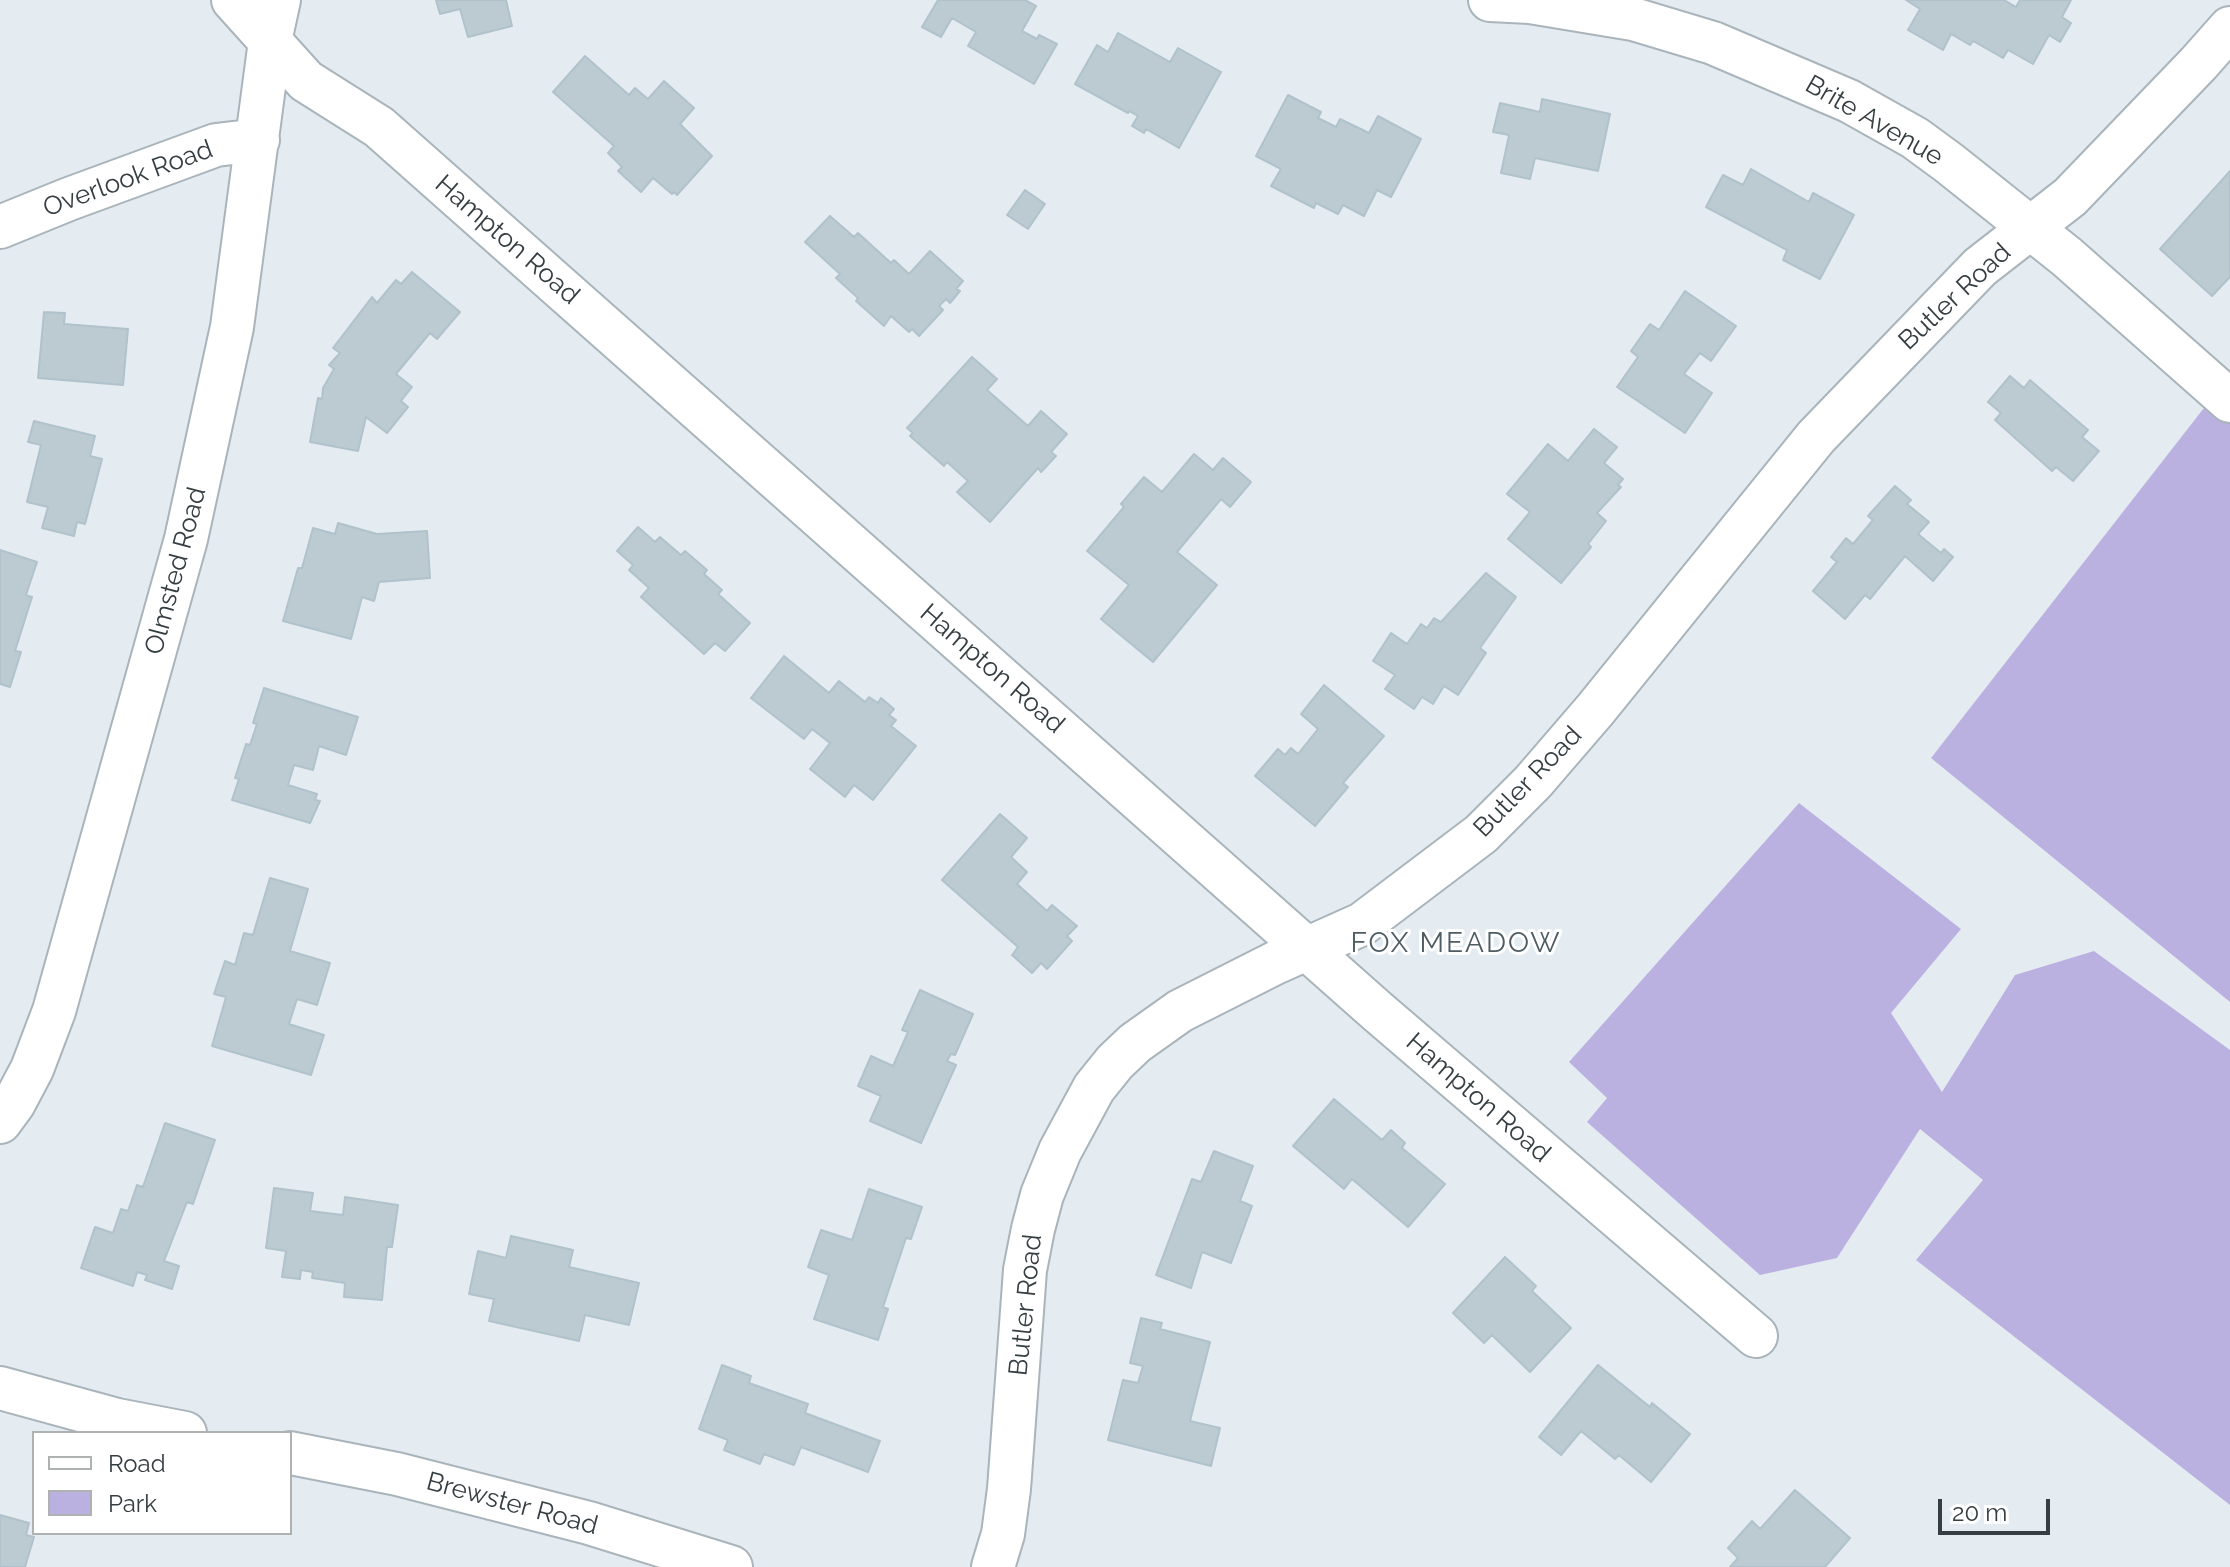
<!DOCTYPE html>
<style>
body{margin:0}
#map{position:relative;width:2230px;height:1567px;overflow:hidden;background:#e5ecf1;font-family:Raleway,sans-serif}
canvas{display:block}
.legend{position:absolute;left:32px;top:1431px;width:260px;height:104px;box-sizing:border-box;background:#fff;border:2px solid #aeb2b3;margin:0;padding:10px 14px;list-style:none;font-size:24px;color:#353e42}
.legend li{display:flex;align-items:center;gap:16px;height:40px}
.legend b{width:40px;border:2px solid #aeb2b3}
.scale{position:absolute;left:1938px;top:1499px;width:112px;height:36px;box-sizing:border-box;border:4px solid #353e42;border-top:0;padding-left:10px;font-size:24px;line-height:28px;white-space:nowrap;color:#353e42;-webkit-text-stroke:6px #fff;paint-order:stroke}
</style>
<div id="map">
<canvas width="2230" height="1567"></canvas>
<ul class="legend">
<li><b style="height:10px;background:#fff"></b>Road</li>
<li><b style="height:22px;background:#bab1e1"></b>Park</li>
</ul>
<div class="scale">20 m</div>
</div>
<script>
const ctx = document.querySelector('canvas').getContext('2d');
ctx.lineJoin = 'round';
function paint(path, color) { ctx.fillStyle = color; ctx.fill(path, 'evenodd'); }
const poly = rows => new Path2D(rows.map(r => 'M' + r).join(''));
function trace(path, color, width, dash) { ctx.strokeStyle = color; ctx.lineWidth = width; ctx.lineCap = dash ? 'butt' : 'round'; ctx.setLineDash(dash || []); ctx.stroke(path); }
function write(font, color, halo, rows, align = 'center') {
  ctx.font = font + ' Raleway,sans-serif'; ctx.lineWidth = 6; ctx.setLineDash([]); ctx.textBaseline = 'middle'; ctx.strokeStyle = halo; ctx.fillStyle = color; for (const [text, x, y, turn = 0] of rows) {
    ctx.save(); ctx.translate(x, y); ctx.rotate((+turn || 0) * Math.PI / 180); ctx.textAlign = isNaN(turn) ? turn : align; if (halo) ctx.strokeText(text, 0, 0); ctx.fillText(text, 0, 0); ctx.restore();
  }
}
paint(poly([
 [2218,390,2230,402,2230,1002,1931,758],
 [1799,803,1961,929,1891,1013,1942,1092,2015,975,2094,951,2230,1050,2230,1505,1916,1260,1983,1180,1920,1129,1837,1258,1760,1275,1587,1122,1607,1098,1569,1062]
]), '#bab1e1');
const building = poly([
 [436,0,506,0,512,26,468,37,460,9,440,14,436,0],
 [938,0,1025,0,1036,6,1022,31,1037,39,1039,35,1057,44,1034,84,968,46,976,32,952,18,941,37,922,27,938,0],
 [1906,0,2004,0,2016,7,2020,0,2071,0,2062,17,2071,23,2060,42,2049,35,2033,64,2008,50,2003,58,1973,41,1970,45,1951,34,1943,50,1908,30,1920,9,1906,0],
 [1118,33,1170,62,1178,48,1221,72,1179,148,1146,129,1144,133,1132,126,1138,116,1129,111,1128,113,1075,84,1097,45,1108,52,1118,33],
 [585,56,629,95,635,88,648,99,664,81,694,108,680,124,712,156,677,195,674,192,672,194,653,178,641,192,618,171,622,167,608,153,614,146,553,92,585,56],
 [1288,95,1321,112,1318,118,1336,127,1340,119,1369,133,1378,116,1421,139,1391,197,1377,190,1364,216,1343,205,1338,214,1316,203,1314,208,1271,186,1281,169,1256,156,1288,95],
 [1542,99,1610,114,1598,171,1535,158,1530,179,1501,173,1509,135,1493,132,1500,103,1540,112,1542,99],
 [1751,169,1809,202,1813,193,1854,215,1820,279,1783,260,1787,250,1706,207,1723,175,1743,185,1751,169],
 [2230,171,2230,277,2212,296,2160,249,2230,171],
 [1025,190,1045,204,1028,229,1007,215,1025,190],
 [830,216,854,237,858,233,891,263,894,260,909,274,930,251,963,281,956,289,960,291,950,303,946,299,939,306,943,310,919,336,912,329,909,332,891,316,884,326,856,301,858,298,836,278,840,274,805,242,830,216],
 [412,272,460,312,437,339,430,333,396,374,412,387,401,401,408,407,387,433,366,417,358,451,310,442,318,398,322,399,323,388,334,369,329,365,340,353,333,348,372,297,377,303,396,280,401,284,412,272],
 [1685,291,1736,326,1711,361,1700,353,1684,374,1712,393,1685,433,1617,387,1638,357,1631,351,1650,324,1659,330,1685,291],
 [44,312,65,313,64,324,128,329,123,385,38,378,44,312],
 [972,357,997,379,987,390,1028,426,1041,411,1067,434,1051,452,1056,456,1041,472,1038,468,990,522,957,492,968,481,947,462,944,466,910,436,913,433,907,428,972,357],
 [2010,376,2024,388,2030,380,2088,430,2082,437,2099,451,2073,481,2056,467,2052,471,1995,420,2001,413,1988,402,2010,376],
 [34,421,95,436,90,456,102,459,85,524,77,522,74,536,42,528,48,507,27,502,41,445,28,442,34,421],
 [1594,429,1617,447,1604,463,1623,479,1618,485,1621,487,1597,513,1606,521,1588,544,1591,547,1561,583,1508,539,1530,512,1507,494,1548,444,1568,461,1594,429],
 [1194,454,1213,470,1223,458,1251,482,1230,507,1221,499,1177,552,1217,585,1153,662,1101,619,1129,585,1087,551,1124,507,1121,504,1144,477,1162,492,1194,454],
 [1895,486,1911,500,1907,504,1929,522,1918,534,1941,553,1944,549,1953,557,1933,581,1905,556,1870,599,1865,595,1845,619,1813,591,1837,562,1831,557,1846,538,1853,544,1873,520,1868,516,1895,486],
 [338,523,377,534,427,531,430,578,379,582,374,601,362,597,351,639,283,621,298,568,302,568,313,528,335,534,338,523],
 [638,527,655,542,660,537,681,555,685,551,707,570,704,574,722,590,718,594,750,623,725,651,715,643,704,654,641,597,649,588,629,570,633,565,617,551,638,527],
 [0,550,37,562,26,595,32,597,15,651,21,652,10,687,0,684,0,550],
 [1486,573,1516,597,1480,648,1486,653,1458,695,1444,686,1433,704,1422,697,1414,709,1385,689,1395,675,1373,661,1391,633,1407,644,1421,624,1427,628,1434,618,1441,622,1486,573],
 [784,656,829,693,839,681,865,702,869,697,878,703,881,698,894,709,889,715,896,720,891,726,916,746,873,800,854,785,845,797,810,769,830,743,812,729,804,739,751,698,784,656],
 [1324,685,1384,736,1343,783,1348,787,1315,826,1255,776,1278,749,1285,755,1291,748,1298,754,1318,729,1301,714,1324,685],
 [264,688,358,717,346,755,319,746,313,770,294,765,288,785,317,794,315,800,320,801,310,823,232,800,239,779,235,778,246,744,250,745,257,724,253,723,264,688],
 [1000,814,1027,838,1011,857,1027,872,1017,884,1047,911,1052,905,1077,926,1067,936,1072,941,1047,969,1041,963,1032,973,1012,955,1018,947,942,880,1000,814],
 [270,878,308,889,290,951,330,963,317,1005,297,999,289,1024,324,1035,311,1075,212,1046,226,997,214,994,225,961,235,965,244,933,253,935,270,878],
 [920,990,973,1014,955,1055,951,1054,947,1061,956,1065,921,1143,870,1121,881,1096,858,1086,871,1056,893,1066,908,1032,902,1030,920,990],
 [1334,1099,1382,1140,1391,1130,1405,1143,1402,1148,1445,1184,1408,1227,1352,1179,1344,1189,1293,1146,1334,1099],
 [165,1123,215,1140,193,1204,187,1202,164,1261,179,1266,172,1289,145,1280,147,1275,137,1272,133,1286,81,1268,95,1227,113,1233,121,1209,128,1211,137,1185,143,1187,165,1123],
 [1214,1151,1253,1166,1240,1201,1252,1206,1231,1263,1202,1252,1191,1288,1156,1275,1192,1179,1201,1182,1214,1151],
 [274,1188,313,1193,310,1211,343,1215,345,1197,398,1205,392,1247,387,1247,382,1300,344,1297,345,1283,312,1278,313,1272,301,1270,300,1279,282,1277,286,1251,266,1248,274,1188],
 [869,1189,922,1207,911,1239,906,1238,883,1307,888,1309,878,1340,814,1319,829,1275,808,1267,821,1230,852,1240,869,1189],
 [511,1236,573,1250,569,1267,639,1283,629,1325,585,1315,579,1341,489,1321,494,1299,469,1294,478,1251,506,1258,511,1236],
 [1505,1257,1536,1286,1532,1291,1571,1328,1530,1372,1492,1335,1484,1343,1453,1313,1505,1257],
 [1141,1318,1162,1323,1160,1329,1210,1342,1190,1421,1220,1428,1211,1466,1108,1440,1123,1380,1138,1383,1143,1366,1130,1363,1141,1318],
 [722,1365,751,1376,749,1383,808,1404,805,1413,880,1441,868,1472,801,1447,794,1465,764,1454,760,1464,724,1450,728,1440,699,1429,722,1365],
 [1598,1365,1650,1407,1652,1403,1690,1434,1651,1482,1619,1455,1615,1459,1581,1431,1561,1455,1539,1437,1598,1365],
 [1795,1490,1850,1538,1825,1567,1730,1567,1738,1558,1728,1548,1752,1521,1760,1529,1795,1490],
 [0,1515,29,1523,26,1535,34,1537,25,1567,0,1567,0,1515]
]);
paint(building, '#bccad1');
trace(building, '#b0c2cb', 2);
const minor = poly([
 [233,0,306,81,379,127,1377,1011,1756,1336],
 [1490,0,1530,2,1633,19,1713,43,1849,101,1915,138,1949,163,2067,257,2230,401],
 [0,227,69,199,216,145,258,140],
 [0,1122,14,1103,32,1069,54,1011,186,539,232,327,270,41,279,0],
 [0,1388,117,1420,185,1433],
 [290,1453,397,1474,589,1523,731,1567],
 [993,1567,1003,1534,1009,1489,1025,1270,1033,1229,1042,1195,1060,1151,1094,1088,1115,1062,1135,1043,1180,1011,1275,963,1362,924,1481,834,1533,782,1595,710,1816,437,1980,267,2070,197,2198,64,2230,28]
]);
trace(minor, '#a9b4bb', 46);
trace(minor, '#fff', 42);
write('26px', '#353e42', '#fff', [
 ["Brite Avenue",1874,121,30],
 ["Overlook Road",128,179,-20],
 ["Hampton Road",507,240,41],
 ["Butler Road",1955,297,-43],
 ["Olmsted Road",176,571,-75],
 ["Hampton Road",992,669,41],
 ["Butler Road",1528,782,-46],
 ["Hampton Road",1478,1098,41],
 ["Butler Road",1026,1305,-84],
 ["Brewster Road",512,1504,15]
]);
ctx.letterSpacing = '2px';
write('28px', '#4e5d64', '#fff', [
 ["FOX MEADOW",1456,944]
]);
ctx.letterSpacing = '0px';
</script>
